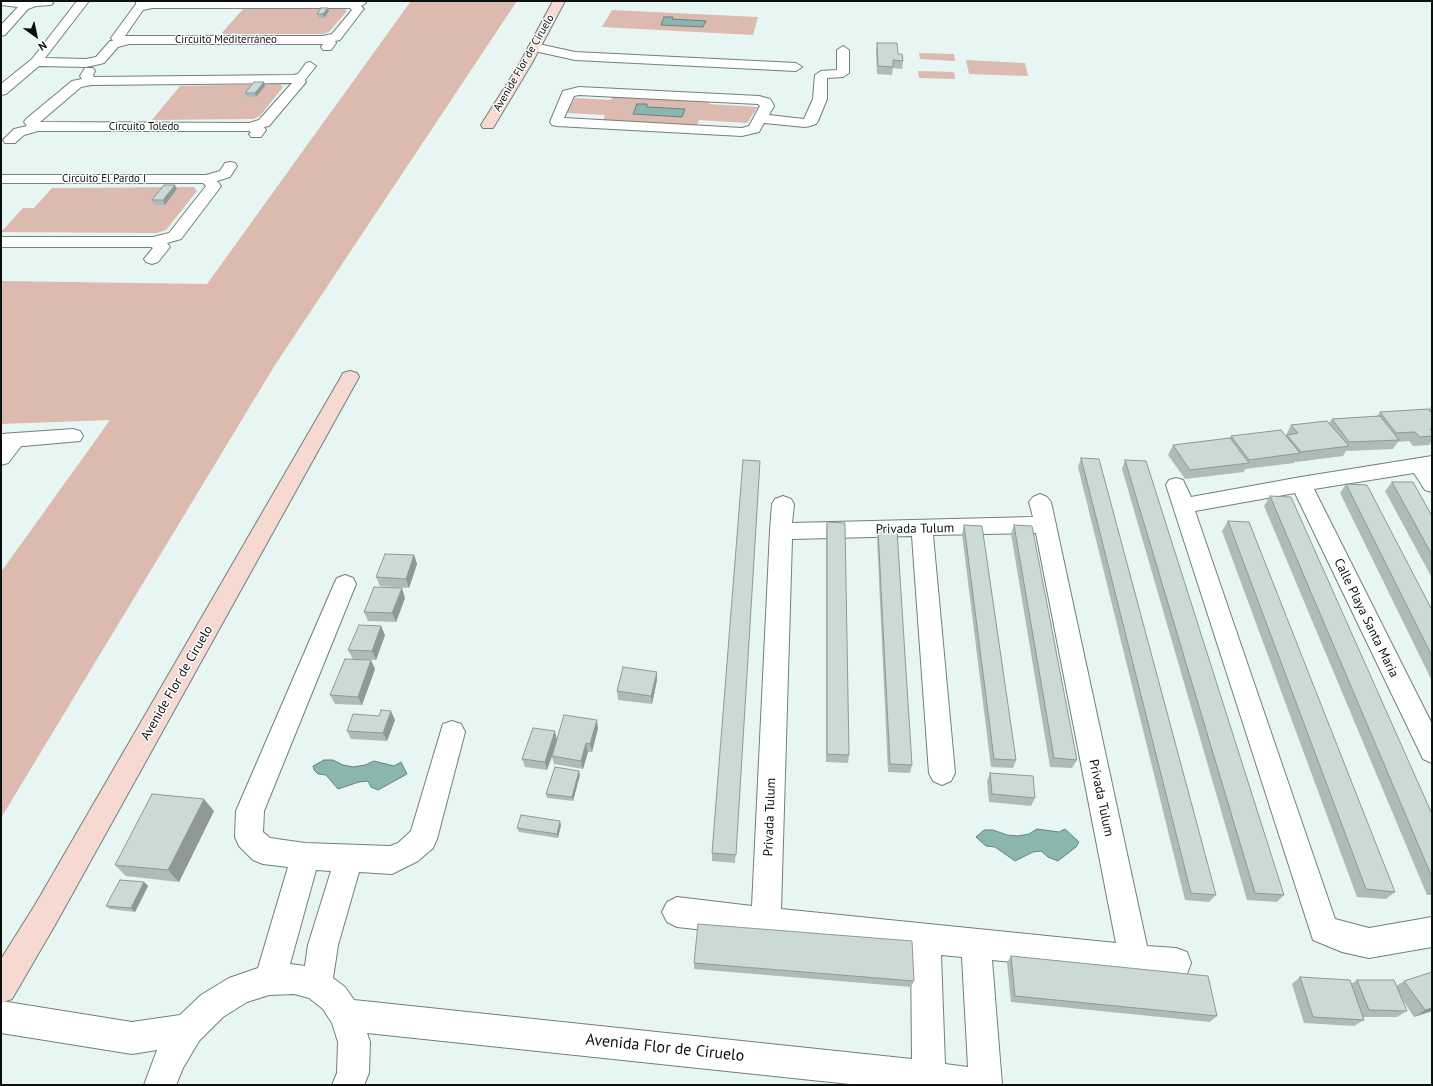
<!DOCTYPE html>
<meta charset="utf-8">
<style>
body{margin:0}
#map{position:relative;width:1433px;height:1086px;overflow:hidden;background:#e7f6f3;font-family:"PT Sans",sans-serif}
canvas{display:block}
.frame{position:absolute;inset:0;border:2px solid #0b100f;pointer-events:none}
.north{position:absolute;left:16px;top:16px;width:40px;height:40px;-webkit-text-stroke:3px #fff;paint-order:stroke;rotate:147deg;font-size:11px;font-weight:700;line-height:16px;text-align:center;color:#0b100f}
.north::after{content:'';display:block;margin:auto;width:14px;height:18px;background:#0b100f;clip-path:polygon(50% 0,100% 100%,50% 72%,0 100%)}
</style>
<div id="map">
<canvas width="1433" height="1086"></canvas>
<div class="frame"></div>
<div class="north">N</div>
</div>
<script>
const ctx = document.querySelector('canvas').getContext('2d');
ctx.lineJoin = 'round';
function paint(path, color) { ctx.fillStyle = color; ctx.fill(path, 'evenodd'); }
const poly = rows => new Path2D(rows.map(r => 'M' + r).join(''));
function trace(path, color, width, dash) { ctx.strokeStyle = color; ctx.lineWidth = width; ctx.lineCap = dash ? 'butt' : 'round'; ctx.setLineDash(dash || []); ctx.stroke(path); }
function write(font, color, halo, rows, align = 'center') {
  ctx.font = font + ' "PT Sans",sans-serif'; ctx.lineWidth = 3; ctx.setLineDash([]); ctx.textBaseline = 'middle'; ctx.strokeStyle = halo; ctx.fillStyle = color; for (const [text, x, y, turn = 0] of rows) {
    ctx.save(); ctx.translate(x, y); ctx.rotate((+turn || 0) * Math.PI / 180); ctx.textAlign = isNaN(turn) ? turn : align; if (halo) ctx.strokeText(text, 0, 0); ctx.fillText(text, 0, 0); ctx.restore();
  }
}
paint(poly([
 [411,1,517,1,275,365,1,818,1,572,110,420,1,424,1,281,207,284],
 [243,9,345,9,347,11,329,32,323,34,221,34],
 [612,10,758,17,753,35,602,27],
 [919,53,954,54,955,61,920,59],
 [966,60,1025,63,1028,76,969,74],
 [918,71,954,72,955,79,919,78],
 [280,84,283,87,260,116,253,119,152,120,180,86],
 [614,93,710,99,709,104,758,107,747,123,699,120,697,127,603,121,605,115,567,113,575,98,611,100],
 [194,187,197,191,166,230,157,233,1,232,23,208,34,208,52,188]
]), '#dcbaaf');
const water = poly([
 [664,17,673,17,672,19,706,21,703,27,661,25,664,17],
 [637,104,647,104,647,107,685,109,682,117,633,114,637,104],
 [324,760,333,760,343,765,353,767,365,765,374,761,394,766,401,762,407,774,378,790,371,787,368,781,359,782,338,789,326,775,318,774,314,770,313,766,324,760],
 [1037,829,1059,832,1065,829,1079,842,1076,847,1058,861,1048,857,1041,851,1033,852,1015,861,995,847,986,846,976,837,984,830,993,830,1007,835,1018,836,1029,834,1037,829]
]);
paint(water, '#8bb6af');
trace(water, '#65847f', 1);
const minor = poly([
 [1,1,51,1,53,3,51,5,36,6,28,9,5,35,1,36,1,25,18,7,1,5,1,1],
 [77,1,89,1,45,58,86,59,96,57,110,41,113,41,111,38,136,4,136,1,364,1,366,3,361,6,364,9,362,11,340,40,335,41,336,43,331,50,323,50,321,47,323,44,129,44,118,47,104,63,100,64,86,67,39,66,6,94,1,95,1,84,32,59,77,1],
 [152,8,350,8,352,10,332,34,323,36,125,36,143,10,152,8],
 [534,43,575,52,796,63,802,67,796,71,575,60,530,50,528,47,534,43],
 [843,46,849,50,849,73,843,77,827,78,827,99,818,121,816,124,810,126,805,127,764,123,759,132,742,136,557,126,552,125,550,122,563,91,579,87,759,96,770,99,772,102,774,106,769,115,804,119,813,99,815,75,821,71,837,70,837,50,843,46],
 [579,95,758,104,760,106,749,126,742,128,564,118,574,96,579,95],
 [310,62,316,66,305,80,306,82,269,126,264,127,266,130,261,137,251,137,249,134,251,132,249,131,38,131,24,135,15,143,5,143,3,140,14,129,27,126,24,122,26,119,72,81,82,79,80,76,85,68,93,68,95,71,93,75,94,77,293,75,298,74,306,63,310,62],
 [292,83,259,120,249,123,40,122,81,87,91,85,292,83],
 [230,162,235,163,237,166,230,177,217,181,221,186,219,189,181,239,167,243,170,247,158,262,152,264,146,262,144,259,153,248,151,247,1,247,1,237,153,237,169,233,206,186,203,183,1,183,1,175,206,175,220,171,225,163,230,162],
 [15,434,22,436,25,441,8,463,1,465,1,445,8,436,15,434],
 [1432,456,1432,492,1425,490,1414,473,1314,489,1432,724,1432,763,1423,759,1295,493,1195,511,1335,919,1369,928,1432,917,1432,947,1369,958,1342,952,1313,940,1166,485,1169,480,1176,478,1183,480,1191,497,1301,477,1432,456],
 [1040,494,1047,497,1051,502,1147,946,1176,948,1187,952,1191,963,1187,974,1176,978,992,960,1002,1085,859,1085,367,1033,370,1042,369,1073,364,1085,332,1085,337,1073,338,1042,332,1023,323,1009,309,998,294,994,269,995,247,1002,223,1017,199,1041,183,1068,176,1085,144,1085,157,1050,132,1054,1,1033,1,1001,132,1022,180,1015,201,995,229,978,258,968,288,867,263,864,253,860,239,846,235,837,236,811,334,584,337,578,345,575,353,578,356,584,264,811,263,832,270,838,305,843,390,846,398,843,411,831,443,724,452,721,461,724,465,732,437,839,433,848,418,861,392,874,359,872,338,945,333,978,345,987,354,1000,912,1059,911,952,677,927,667,922,662,912,667,902,677,897,752,906,770,531,772,504,775,499,783,496,791,499,794,504,792,523,1033,517,1029,502,1033,497,1040,494],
 [1036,533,1116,943,781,909,792,539,912,536,929,773,933,781,942,785,951,781,955,773,933,535,1036,533],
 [316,870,331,871,308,945,305,966,290,964,316,870],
 [941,955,962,957,968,1067,945,1064,941,955]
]);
const tertiary = poly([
 [73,429,80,431,83,436,80,441,1,448,1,434,73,429]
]);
const secondary = poly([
 [553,1,565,1,532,63,493,128,483,128,481,125,520,63,553,1],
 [350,371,357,373,359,377,55,925,12,999,1,1003,1,959,35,905,341,377,343,373,350,371]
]);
trace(minor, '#727f7d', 2);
trace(tertiary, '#727f7d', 2);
trace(secondary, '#727f7d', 2);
paint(minor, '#fff');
paint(tertiary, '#fff');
paint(secondary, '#f6d9d0');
paint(poly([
 [328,8,329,11,324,18,318,18,317,14],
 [877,43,898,54,903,61,902,69,893,68,892,75,877,74,876,51],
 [264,82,265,86,256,97,247,97,245,93],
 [177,189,165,205,154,205,152,200],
 [1432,405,1432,441,1429,445,1413,446,1409,441,1398,442,1393,449,1346,451,1343,456,1296,462,1295,461,1294,463,1245,469,1244,472,1185,479,1168,455,1173,445,1230,438,1231,436,1286,436,1286,435,1291,425,1329,423,1332,419,1377,416,1380,412,1429,409],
 [1081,458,1216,895,1209,902,1185,900,1078,467],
 [1125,460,1284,895,1277,902,1247,900,1122,469],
 [760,461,735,863,712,861,712,853],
 [1392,482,1432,516,1432,578,1385,491],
 [1346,484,1432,610,1432,681,1340,493],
 [1270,496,1432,814,1432,895,1427,895,1264,506],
 [1228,521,1395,892,1386,899,1357,897,1222,531],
 [827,522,849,755,848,763,826,762,826,531],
 [964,525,1016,760,1013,768,991,767,962,534],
 [1014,525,1077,760,1072,768,1050,767,1011,534],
 [878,529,912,765,910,773,888,772,877,538],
 [414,555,417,564,409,588,380,586,376,577],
 [405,598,396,622,368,621,364,612],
 [385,635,376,660,353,659,348,650],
 [375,669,362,705,335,704,330,695],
 [657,672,657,680,652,704,618,700,617,691],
 [395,720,387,741,351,739,347,731],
 [598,728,592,752,588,752,583,769,554,764,552,757,547,770,525,767,522,759,557,739],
 [990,773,1035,798,1031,806,989,802,987,781],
 [580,775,573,801,547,798,546,794],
 [214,811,179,882,126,876,115,865],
 [561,825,558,838,519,832,517,828],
 [144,882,148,886,135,912,110,909,106,906],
 [1011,956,1217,1016,1210,1022,1011,1002,1007,963],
 [694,963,914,981,911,987,694,969],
 [1300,977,1351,984,1357,980,1396,986,1404,981,1432,1011,1414,1017,1400,996,1407,1011,1397,1017,1363,1017,1364,1020,1354,1026,1304,1023,1292,984]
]), '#afbbb9');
paint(poly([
 [328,8,329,11,324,18,323,14],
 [264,82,265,86,256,97,255,93],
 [175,185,177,189,165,205,163,200],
 [414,555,417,564,409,588,406,579],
 [402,588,405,598,396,622,392,613],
 [381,626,385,635,376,660,372,651],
 [371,660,375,669,362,705,358,697],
 [657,672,657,680,652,704,651,696],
 [391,711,395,720,387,741,383,733],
 [597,720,598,728,592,752,590,744],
 [555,731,557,740,547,770,545,762],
 [586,743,588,752,583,769,581,761],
 [579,771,580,775,573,801,572,797],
 [204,799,214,811,179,882,168,870],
 [560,821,561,825,558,838,557,834],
 [144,882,148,886,135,912,131,908],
 [1432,1008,1432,1011,1414,1017,1425,1010]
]), '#8e9996');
const building = poly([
 [321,8,328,8,323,14,317,14,321,8],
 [877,43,897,43,898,54,902,54,903,61,893,60,893,67,878,66,877,43],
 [254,82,264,82,255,93,245,93,254,82],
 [164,185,175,185,163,200,152,200,164,185],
 [1428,409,1432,413,1432,429,1430,429,1432,432,1432,436,1420,437,1415,432,1396,433,1380,412,1428,409],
 [1380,416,1399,440,1349,442,1332,419,1380,416],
 [1327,421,1349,446,1301,452,1287,435,1298,433,1291,425,1327,421],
 [1281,430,1300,453,1249,460,1231,436,1281,430],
 [1230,438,1249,463,1190,470,1173,445,1230,438],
 [1081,458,1099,459,1216,895,1191,893,1081,458],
 [743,460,760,461,736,855,712,853,743,460],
 [1125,460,1146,461,1284,895,1255,893,1125,460],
 [1392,482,1413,482,1432,516,1432,555,1392,482],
 [1346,484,1367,485,1432,610,1432,656,1346,484],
 [1270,496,1291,497,1432,814,1432,877,1270,496],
 [1228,521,1249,522,1395,892,1366,889,1228,521],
 [827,522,845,523,849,755,827,754,827,522],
 [964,525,982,526,1016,760,994,759,964,525],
 [1014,525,1032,526,1077,760,1054,758,1014,525],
 [878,529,897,530,912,765,890,764,878,529],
 [385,554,414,555,406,579,376,577,385,554],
 [374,587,402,588,392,613,364,612,374,587],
 [359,625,381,626,372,651,348,650,359,625],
 [345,659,371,660,358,697,330,695,345,659],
 [623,667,657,672,651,696,617,691,623,667],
 [381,710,391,711,383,733,347,731,353,714,379,716,381,710],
 [564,715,597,720,590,744,586,743,581,761,552,756,564,715],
 [533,728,555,731,545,762,522,759,533,728],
 [555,767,579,771,572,797,546,794,555,767],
 [990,773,1033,776,1035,798,992,794,990,773],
 [152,794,204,799,168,870,115,865,152,794],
 [521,815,560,821,557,834,517,828,521,815],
 [120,880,144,882,131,908,106,906,120,880],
 [698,924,912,941,914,981,694,963,698,924],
 [1011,956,1208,976,1217,1016,1015,996,1011,956],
 [1432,972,1432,1008,1425,1010,1404,981,1432,972],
 [1300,977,1350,980,1364,1020,1313,1017,1300,977],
 [1357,980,1394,980,1407,1011,1369,1010,1357,980]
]);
paint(building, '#cbdad7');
trace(building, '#8e9996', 1);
write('11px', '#0b100f', '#fff', [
 ["Circuito Mediterráneo",226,40],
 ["Avenide Flor de Ciruelo",524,63,-60],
 ["Circuito Toledo",144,127],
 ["Circuito El Pardo I",104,179]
]);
write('13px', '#0b100f', '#fff', [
 ["Privada Tulum",915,529,-1],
 ["Calle Playa Santa Maria",1366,618,64],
 ["Avenide Flor de Ciruelo",177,683,-60],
 ["Privada Tulum",1101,798,78],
 ["Privada Tulum",770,817,-88]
]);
write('16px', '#0b100f', '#fff', [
 ["Avenida Flor de Ciruelo",665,1048,6]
]);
</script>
